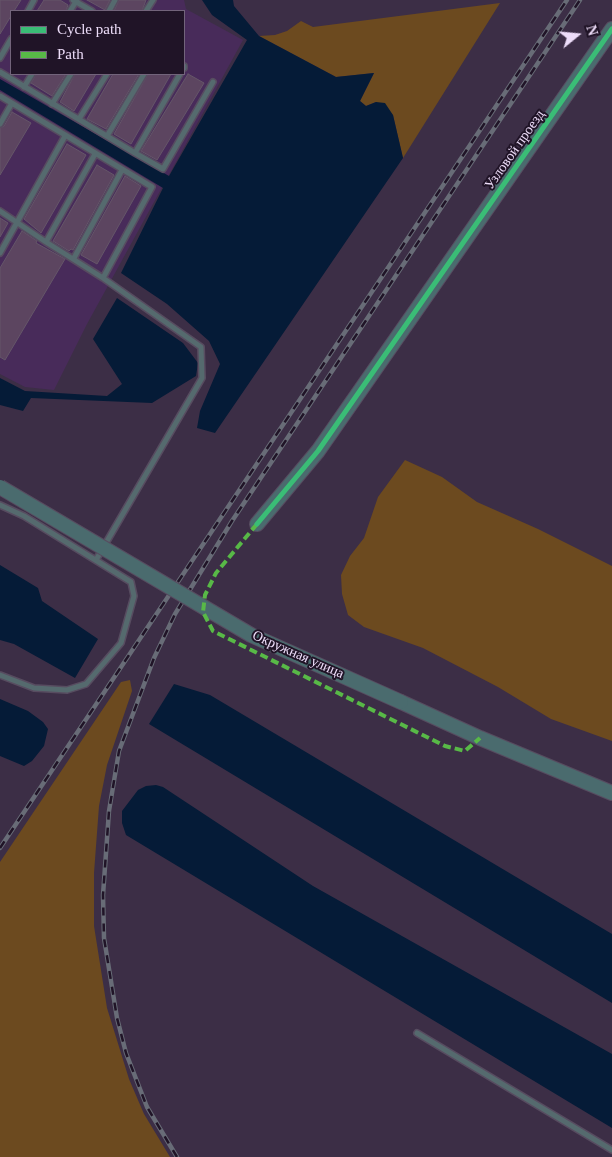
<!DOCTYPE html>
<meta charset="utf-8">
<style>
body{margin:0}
#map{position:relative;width:612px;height:1157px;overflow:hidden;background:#3c2e46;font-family:Georgia,serif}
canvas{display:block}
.legend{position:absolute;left:10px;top:10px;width:175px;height:65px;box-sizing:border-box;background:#201427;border:1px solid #72647b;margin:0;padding:6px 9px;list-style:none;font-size:15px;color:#edddf9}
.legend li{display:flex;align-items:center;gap:10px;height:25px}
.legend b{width:25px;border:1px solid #72647b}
.north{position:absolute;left:552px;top:10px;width:50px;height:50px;-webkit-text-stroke:4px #201427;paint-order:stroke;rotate:73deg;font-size:14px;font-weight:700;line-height:20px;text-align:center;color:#edddf9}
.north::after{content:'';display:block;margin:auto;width:18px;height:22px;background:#edddf9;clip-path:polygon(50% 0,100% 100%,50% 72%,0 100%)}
</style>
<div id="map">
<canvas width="612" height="1157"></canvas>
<ul class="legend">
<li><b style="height:6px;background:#3abd76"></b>Cycle path</li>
<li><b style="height:6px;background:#58b947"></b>Path</li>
</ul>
<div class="north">N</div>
</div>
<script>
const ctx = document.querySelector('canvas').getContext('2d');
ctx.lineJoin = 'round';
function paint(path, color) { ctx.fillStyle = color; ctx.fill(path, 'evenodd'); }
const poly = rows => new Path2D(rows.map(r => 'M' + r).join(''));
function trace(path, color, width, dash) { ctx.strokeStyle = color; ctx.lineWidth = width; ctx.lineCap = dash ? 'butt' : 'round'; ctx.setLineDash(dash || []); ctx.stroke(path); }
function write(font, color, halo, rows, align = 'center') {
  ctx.font = font + ' Georgia,serif'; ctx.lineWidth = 4; ctx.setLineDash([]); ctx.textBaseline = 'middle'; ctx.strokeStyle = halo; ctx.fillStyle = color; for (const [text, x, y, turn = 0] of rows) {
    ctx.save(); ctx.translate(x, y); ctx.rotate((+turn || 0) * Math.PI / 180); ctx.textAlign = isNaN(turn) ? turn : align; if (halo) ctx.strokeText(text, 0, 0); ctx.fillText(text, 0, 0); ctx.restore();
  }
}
paint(poly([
 [0,0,184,0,186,9,243,40,87,324,54,390,25,387,0,374],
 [11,11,184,11,184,74,11,74]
]), '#482b5a');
paint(poly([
 [500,3,403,158,393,115,376,102,366,106,360,101,374,73,336,77,259,36,275,35,287,31,301,21,313,27],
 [405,460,442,477,477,502,538,529,612,566,612,741,551,719,498,687,423,648,364,627,348,615,342,594,341,575,350,556,364,538,378,497],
 [130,680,132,691,107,765,99,806,94,873,94,926,107,1008,129,1079,144,1114,170,1157,0,1157,0,862,121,682]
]), '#6c4a1f');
paint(poly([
 [202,0,233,0,234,6,259,36,336,77,374,73,360,101,366,106,376,102,385,103,393,115,403,158,215,433,197,428,200,411,220,364,209,341,167,304,121,273,163,188,0,90,0,79,169,176,247,40,212,15],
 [117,298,183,343,198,363,196,376,152,403,31,398,23,411,0,405,0,378,25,391,107,396,122,384,93,339],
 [0,565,38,588,42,601,98,639,75,678,14,644,0,640],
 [174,684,210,695,612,934,612,1003,149,724],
 [0,699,28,711,43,722,48,729,44,746,32,761,24,766,0,756],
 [156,785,163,787,313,886,612,1054,612,1128,126,835,122,823,122,811,138,790,146,786]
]), '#051b37');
const building = poly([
 [0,0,21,0,14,11,11,11,11,16,0,34,0,0],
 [44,0,60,0,68,5,66,11,37,11,44,0],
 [87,0,110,0,105,10,87,0],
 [119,0,146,0,142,11,114,11,119,0],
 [36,74,66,74,52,96,31,83,36,74],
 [75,74,96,74,74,111,60,102,75,74],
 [113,74,139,74,106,129,87,119,113,74],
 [148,74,171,74,131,144,114,134,148,74],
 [188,74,204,83,157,160,141,151,188,74],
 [12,112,31,123,0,175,0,128,4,126,12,112],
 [67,144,86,155,41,233,24,219,67,144],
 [97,165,114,175,73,250,71,249,69,251,53,241,97,165],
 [125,176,141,186,97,264,81,255,125,176],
 [0,218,8,223,0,237,0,218],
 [22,231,37,241,36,243,65,259,5,360,0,357,0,268,22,231]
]);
paint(building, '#5c4560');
trace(building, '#655669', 1);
const lane = poly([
 [73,0,92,11],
 [28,11,34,0],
 [70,11,77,0],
 [109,11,115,0],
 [146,11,153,0],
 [0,58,11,39],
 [184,66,184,68],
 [0,72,135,153],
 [180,74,135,153,163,169,213,82],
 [24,87,32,74],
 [0,96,152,187,103,278,46,242,95,154],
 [52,104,71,74],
 [79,119,107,74],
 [0,124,12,103],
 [107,136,144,74],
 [0,211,46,242],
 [0,253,65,136],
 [74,258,122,170],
 [0,505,24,516,131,582,134,596,121,643,86,684,67,690,34,688,0,675],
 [96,560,202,378,201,347,103,278],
 [417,1033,612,1150]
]);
const secondary = poly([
 [257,524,318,451,612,29],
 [401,702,480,738,612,793]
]);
trace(lane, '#574c60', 8);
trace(secondary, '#574c60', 16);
trace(lane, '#556a6e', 5);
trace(secondary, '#4a6b6e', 14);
const rail = poly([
 [0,848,567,0],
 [177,1157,147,1107,126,1053,117,1018,104,938,103,895,109,811,119,751,154,658,175,614,232,521,580,0]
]);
trace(rail, '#686c77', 4.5);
trace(rail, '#201427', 2.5, [8]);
const secondaryBridge = poly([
 [0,487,251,635,401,702]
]);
trace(secondaryBridge, '#574c60', 16, []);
trace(secondaryBridge, '#4a6b6e', 14);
trace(poly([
 [257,524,216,573,205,595,203,612,213,631,445,746,465,751,480,738]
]), '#58b947', 4, [8, 4]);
trace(poly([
 [257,524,318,451,612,29]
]), '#3abd76', 5);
write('14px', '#edddf9', '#201427', [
 ["Узловой проезд",515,150,-55],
 ["Окружная улица",298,655,24]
]);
</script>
